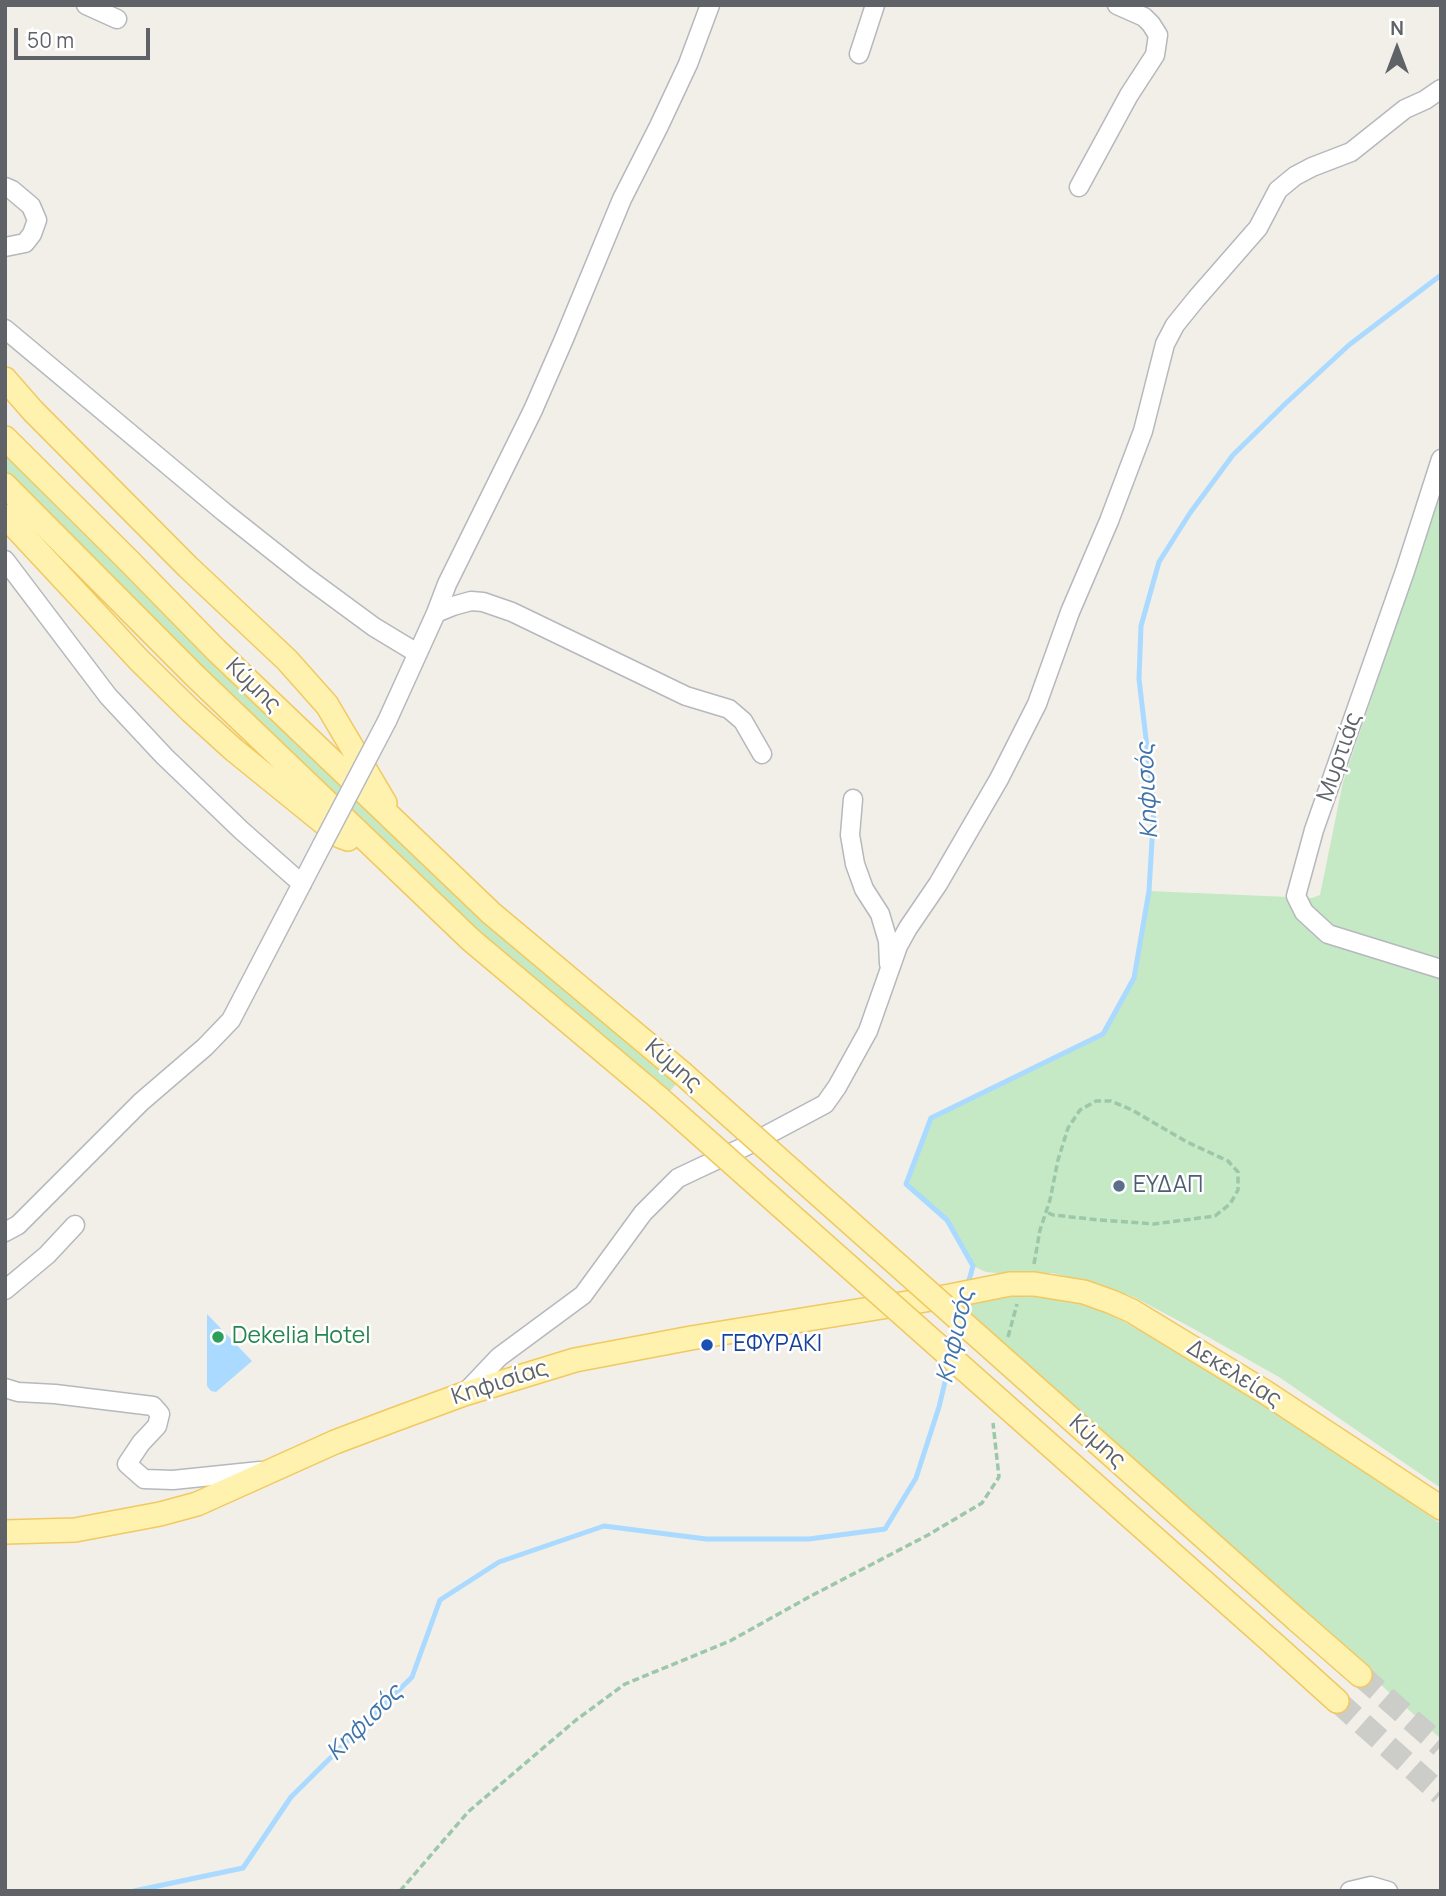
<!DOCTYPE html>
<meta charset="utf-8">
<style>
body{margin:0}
#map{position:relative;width:1446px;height:1896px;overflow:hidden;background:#f1efe8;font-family:Manrope,sans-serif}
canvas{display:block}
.frame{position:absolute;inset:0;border:7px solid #5f6368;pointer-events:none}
.north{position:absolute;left:1362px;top:14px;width:70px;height:70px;-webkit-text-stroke:5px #fff;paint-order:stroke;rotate:0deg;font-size:19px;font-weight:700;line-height:28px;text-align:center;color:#5f6368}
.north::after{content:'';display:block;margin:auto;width:24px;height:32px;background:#5f6368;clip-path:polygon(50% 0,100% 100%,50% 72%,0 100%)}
.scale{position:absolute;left:14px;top:28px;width:136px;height:32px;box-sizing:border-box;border:4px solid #5f6368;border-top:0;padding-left:9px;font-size:21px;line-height:24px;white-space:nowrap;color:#5f6368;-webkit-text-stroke:5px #fff;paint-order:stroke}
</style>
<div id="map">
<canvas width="1446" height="1896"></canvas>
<div class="frame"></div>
<div class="north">N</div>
<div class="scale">50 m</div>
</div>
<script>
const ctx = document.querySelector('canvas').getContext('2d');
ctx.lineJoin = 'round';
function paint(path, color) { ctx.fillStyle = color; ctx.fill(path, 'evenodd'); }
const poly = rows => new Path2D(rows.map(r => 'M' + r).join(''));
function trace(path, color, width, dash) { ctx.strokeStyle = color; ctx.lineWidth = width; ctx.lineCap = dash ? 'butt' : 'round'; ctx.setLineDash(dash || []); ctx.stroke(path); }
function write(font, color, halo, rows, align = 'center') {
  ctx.font = font + ' Manrope,sans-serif'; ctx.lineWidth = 5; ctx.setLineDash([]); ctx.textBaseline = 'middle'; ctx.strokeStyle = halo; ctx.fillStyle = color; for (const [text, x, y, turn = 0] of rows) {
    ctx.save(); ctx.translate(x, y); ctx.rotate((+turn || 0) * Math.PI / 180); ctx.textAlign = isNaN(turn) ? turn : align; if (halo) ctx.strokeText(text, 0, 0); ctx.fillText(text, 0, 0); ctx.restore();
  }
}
paint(poly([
 [5,453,119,565,207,656,486,922,677,1083,669,1092,478,932,197,664,110,574,5,470],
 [1441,493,1441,1488,1279,1377,1194,1329,1134,1297,1086,1281,1052,1273,1008,1274,986,1272,973,1266,947,1220,906,1185,931,1118,1103,1034,1134,978,1149,891,1312,898,1320,895,1343,782],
 [1011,1290,1082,1300,1174,1348,1265,1403,1441,1524,1441,1739,950,1296]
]), '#c5e8c5');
paint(poly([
 [207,1314,252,1361,216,1392,211,1391,207,1386]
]), '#aadaff');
trace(poly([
 [968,1284,973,1266,947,1220,906,1184,931,1118,1103,1034,1134,978,1149,891,1154,807,1139,679,1141,626,1159,562,1190,513,1233,455,1285,404,1349,345,1441,275],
 [953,1349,958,1328],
 [134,1891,243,1868,291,1797,412,1677,440,1600,499,1562,604,1526,706,1539,809,1539,885,1529,916,1478,939,1407,949,1365]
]), '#aadaff', 5);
trace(poly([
 [1360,1675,1441,1746],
 [1337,1701,1441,1794]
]), '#ccccc8', 23, [23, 11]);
const minor = poly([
 [86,5,117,19],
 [859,54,875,5],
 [5,187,12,190,31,206,37,220,32,234,25,243,5,247],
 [1079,187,1129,95,1155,55,1158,35,1151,24,1144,17,1117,5],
 [5,329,224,512,306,577,374,627,417,653],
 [1441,459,1405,571,1314,830,1296,896,1304,912,1328,934,1441,969],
 [5,560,108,696,164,756,241,830,302,884],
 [436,613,453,606,471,601,483,602,512,612,686,696,729,709,743,721,762,754],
 [387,721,436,613,447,584,533,410,564,339,622,199,659,126,688,64,710,5],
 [853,799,850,835,855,864,864,889,880,914,888,941,889,964],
 [5,1232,18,1225,141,1102,205,1047,231,1020,322,845],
 [5,1290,47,1255,75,1225],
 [5,1388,18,1392,55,1394,153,1406,160,1414,157,1426,141,1443,127,1464,144,1479,173,1480,260,1471],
 [464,1394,499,1357,583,1295,643,1213,678,1178,748,1145,825,1104,837,1087,868,1031,898,946,908,928,938,884,999,779,1037,704,1070,612,1109,521,1143,431,1165,344,1175,325,1196,299,1258,228,1278,190,1295,176,1312,167,1351,152,1405,109,1425,100,1441,89],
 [1350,1891,1371,1886,1388,1891]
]);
const major = poly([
 [5,379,33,411,188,567,287,660,327,705,385,803],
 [5,438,128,560,216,650,491,913,682,1073],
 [5,485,194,675,471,940,659,1098],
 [5,516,139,660,191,711,234,750,340,836,348,839],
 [5,1532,75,1530,160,1514,197,1504,335,1442,396,1419,464,1394,575,1360,691,1338,950,1296,1010,1284,1034,1284,1084,1292,1112,1302,1132,1311,1265,1392,1441,1508],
 [1297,1620,1360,1675],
 [1275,1645,1337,1701]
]);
trace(minor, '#b5b8bc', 21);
trace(major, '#f2c960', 26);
trace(poly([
 [1034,1264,1040,1230,1050,1200,1058,1160,1068,1128,1080,1110,1096,1101,1111,1101,1132,1110,1187,1142,1228,1161,1238,1172,1238,1190,1230,1204,1215,1216,1154,1224,1099,1220,1053,1215,1046,1212],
 [1008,1337,1017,1304],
 [400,1891,468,1812,576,1720,625,1684,730,1641,809,1597,928,1535,982,1503,999,1477,993,1423]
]), '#9cc7a9', 3.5, [7, 3.5]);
trace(minor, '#fff', 18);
trace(major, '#fff2af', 23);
const minorBridge = poly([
 [322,845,387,721]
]);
const majorBridge = poly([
 [682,1073,1297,1620],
 [659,1098,1275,1645]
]);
trace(minorBridge, '#b5b8bc', 21, []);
trace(majorBridge, '#f2c960', 26, []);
trace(minorBridge, '#fff', 18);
trace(majorBridge, '#fff2af', 23);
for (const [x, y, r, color] of [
 [1119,1186,7,"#5c6f8a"],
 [218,1337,7,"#2e9e5b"],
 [707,1345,7,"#1a4fb4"]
]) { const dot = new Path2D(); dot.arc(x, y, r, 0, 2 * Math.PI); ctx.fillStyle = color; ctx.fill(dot); trace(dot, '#fff', 2.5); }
write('23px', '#5f6368', '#fff', [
 ["Κύμης",253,686,44],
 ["Μυρτιάς",1340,757,-71],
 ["Κύμης",673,1066,41],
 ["Δεκελείας",1234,1374,32],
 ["Κηφισίας",500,1383,-18],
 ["Κύμης",1097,1442,42]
]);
write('23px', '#4e5e75', '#fff', [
 ["ΕΥΔΑΠ",1133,1186]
], 'left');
write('23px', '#27864d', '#fff', [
 ["Dekelia Hotel",232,1337]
], 'left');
write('23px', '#164399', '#fff', [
 ["ΓΕΦΥΡΑΚΙ",721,1345]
], 'left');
write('italic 24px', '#4174aa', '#fff', [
 ["Κηφισός",1148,791,-93],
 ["Κηφισός",956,1336,-77],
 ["Κηφισός",365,1723,-45]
]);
</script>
